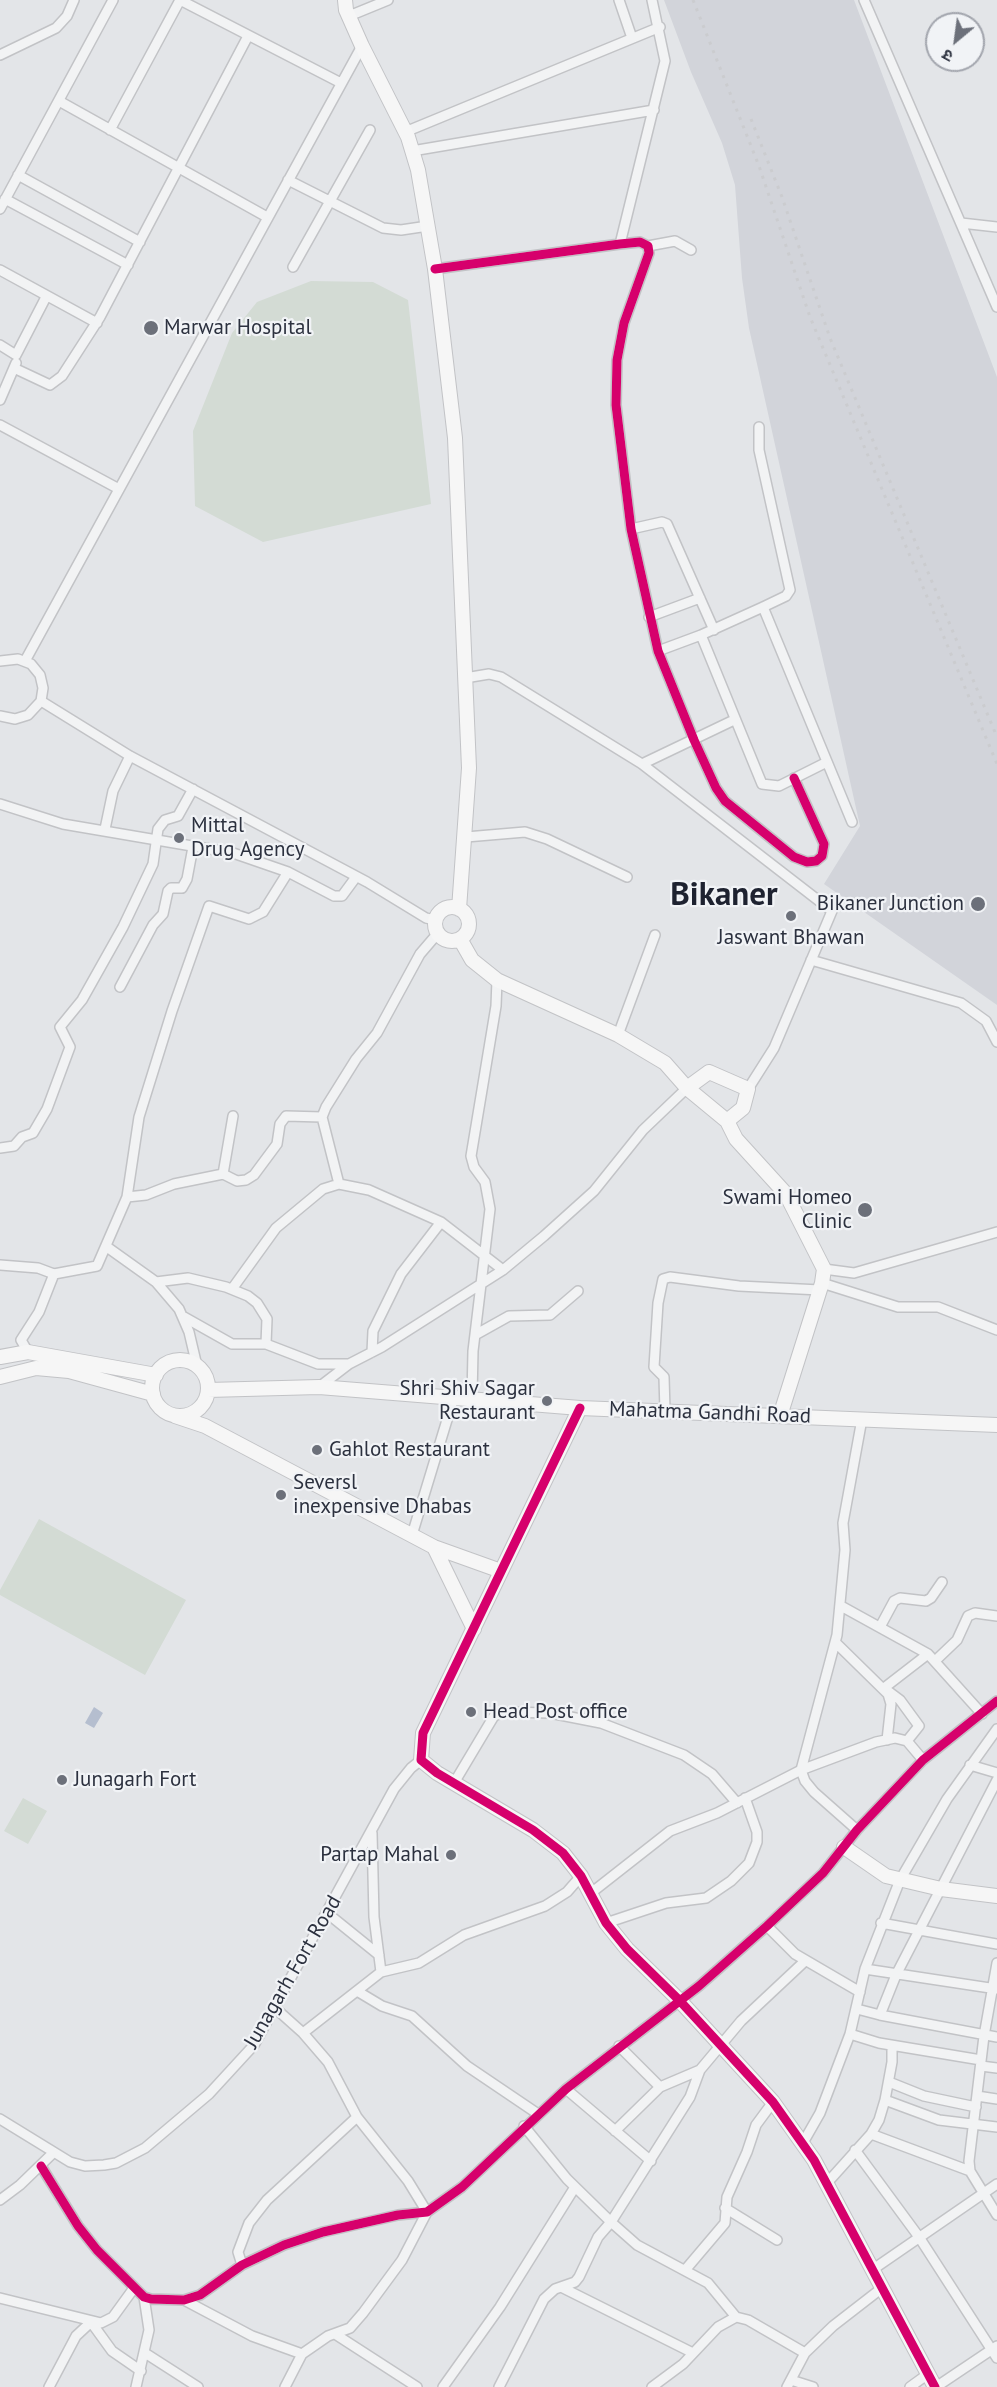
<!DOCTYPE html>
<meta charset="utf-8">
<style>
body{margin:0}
#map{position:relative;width:997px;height:2387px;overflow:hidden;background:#e3e5e8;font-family:"PT Sans","Noto Sans Devanagari",sans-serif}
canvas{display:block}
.north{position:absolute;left:925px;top:12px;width:60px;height:60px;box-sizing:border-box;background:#f1f3f6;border:2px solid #a2a5ad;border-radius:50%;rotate:209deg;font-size:16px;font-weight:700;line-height:24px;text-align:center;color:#2c313f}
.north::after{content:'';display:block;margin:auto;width:21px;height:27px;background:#6c707a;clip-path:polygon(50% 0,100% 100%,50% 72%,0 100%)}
</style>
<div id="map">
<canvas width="997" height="2387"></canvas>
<div class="north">उ</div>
</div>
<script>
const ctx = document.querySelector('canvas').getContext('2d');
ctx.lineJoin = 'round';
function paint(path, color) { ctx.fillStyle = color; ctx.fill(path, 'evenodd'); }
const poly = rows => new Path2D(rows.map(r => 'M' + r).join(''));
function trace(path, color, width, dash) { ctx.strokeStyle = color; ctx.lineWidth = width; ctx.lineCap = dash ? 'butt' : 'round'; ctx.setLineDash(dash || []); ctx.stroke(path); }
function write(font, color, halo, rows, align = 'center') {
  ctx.font = font + ' "PT Sans",sans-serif'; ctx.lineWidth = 4.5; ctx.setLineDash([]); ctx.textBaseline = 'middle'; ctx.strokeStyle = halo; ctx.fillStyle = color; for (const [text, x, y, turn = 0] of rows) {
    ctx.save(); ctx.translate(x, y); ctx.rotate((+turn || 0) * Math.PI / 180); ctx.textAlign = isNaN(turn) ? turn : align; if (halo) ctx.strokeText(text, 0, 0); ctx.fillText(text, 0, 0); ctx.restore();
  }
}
paint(poly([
 [664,0,854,0,997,377,997,1005,824,884,860,826,749,328,742,278,735,185,722,143,691,72]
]), '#d2d4da');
paint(poly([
 [311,281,373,282,408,300,431,504,263,542,195,506,193,431,232,333,257,302],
 [39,1519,186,1600,145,1675,0,1595,0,1590],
 [23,1798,47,1811,28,1844,4,1831]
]), '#d3dbd4');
paint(poly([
 [94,1707,103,1713,94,1728,85,1723]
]), '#b5becf');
const street = poly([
 [180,0,341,83],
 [619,0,632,38],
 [864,0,997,307],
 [349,16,388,0],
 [0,55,56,28,67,16,74,0],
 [59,101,267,217],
 [110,130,180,0],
 [405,132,660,27],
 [412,151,654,110],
 [18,175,140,242],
 [288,180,383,228,401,230,428,226],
 [5,199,128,265],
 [0,209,113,0],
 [961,223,997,227],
 [620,244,665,61,652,0],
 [648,246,675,241,691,250],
 [293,267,370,130],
 [435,269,620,244,640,242,648,246,649,253,624,323,617,360,616,405,631,529,658,651,694,740,716,788,725,801,794,857,807,862,816,861,822,856,824,844,794,778],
 [0,270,97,323],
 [0,345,16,355,46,297],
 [16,369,50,385,62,376,100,317,248,36],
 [0,400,16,363],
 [0,425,119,489],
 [631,529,662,522,667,524,714,630],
 [763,607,852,822],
 [649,617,700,598],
 [701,635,762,784,779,786,827,762],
 [658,651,701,635,763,607,786,596,790,590,759,450,759,427],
 [0,661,18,659,31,664,40,675,43,688,41,701,28,715,15,719,0,716],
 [25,661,362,46],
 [465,678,489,674,501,677,642,764,832,911,774,1048,748,1089],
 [41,701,130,756,367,882,426,918,435,920],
 [642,764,734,720],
 [0,804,63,824,233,853,288,872,334,896,342,896,356,877],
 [105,829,113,791,130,756],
 [466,837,525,832,547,839,627,877],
 [811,960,961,1003,986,1021,997,1042],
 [120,987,153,925,163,914,168,891,171,888,182,888,187,879,193,847],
 [618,1035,655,935],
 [0,1148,14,1146,22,1137,33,1133,47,1109,70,1047,60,1027,82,1000,123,927,153,864,158,829,165,820,178,816,193,789],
 [223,1174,233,1116],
 [339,1184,322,1117,326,1107,356,1059,377,1033,420,954,438,933],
 [127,1197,146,1195,174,1184,223,1174,237,1181,246,1180,254,1175,277,1144,280,1124,286,1116,322,1117],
 [107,1247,156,1282,179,1309,189,1332,197,1366],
 [0,1265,38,1268,54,1274,97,1266,127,1197,139,1117,172,1011,209,906,249,919,263,912,288,872],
 [824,1269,854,1273,997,1232],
 [156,1282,188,1278,226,1287,248,1296,257,1303,267,1319,266,1344],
 [822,1283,898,1307,938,1307,997,1330],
 [232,1289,276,1228,323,1189,339,1184,369,1190,441,1222,503,1270],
 [184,1317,232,1344,266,1344,318,1364,349,1364],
 [475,1335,509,1316,550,1315,578,1291],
 [28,1352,21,1340,39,1312,54,1274],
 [372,1352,373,1331,401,1274,441,1222],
 [319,1387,349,1364,382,1347,503,1270,544,1236,594,1191,643,1130,687,1088],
 [472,1397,473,1351,490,1209,485,1182,474,1167,471,1156,496,1006,497,980],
 [665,1411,664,1377,654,1367,658,1303,663,1279,670,1277,739,1286,820,1290],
 [412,1535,454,1397],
 [841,1606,928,1654,982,1714],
 [880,1627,894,1601,900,1598,926,1601,931,1598,942,1582],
 [836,1643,888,1694,891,1704,887,1740],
 [935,1661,957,1640,968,1616,975,1613,997,1616],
 [907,1741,919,1726,900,1700,884,1688,928,1654],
 [970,1765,997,1773],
 [454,1783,494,1716,504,1712,550,1713,601,1723,684,1755,712,1774,737,1803],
 [857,1830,814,1792,805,1781,801,1770,837,1635,845,1550,843,1523,862,1419],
 [591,1893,670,1831,717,1813,801,1770,876,1742,895,1738,907,1741,923,1760],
 [327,1913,379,1955],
 [606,1923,666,1903,706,1898,731,1881,749,1863,757,1842,757,1832,745,1798],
 [881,1923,997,1944],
 [767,1926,795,1954,860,1992],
 [997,1963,984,2036,969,2161,970,2171,997,2215],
 [865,1969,997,1989],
 [381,1972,419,1963,464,1935,545,1906,567,1892,581,1876],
 [357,1991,382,2006,412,2016,467,2066,538,2114],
 [275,2008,303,2033,328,2062,357,2117,408,2181,427,2212,402,2260,363,2313,350,2328,328,2336,302,2354,285,2387],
 [857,2009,880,2015,896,1975,997,1780],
 [880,2015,997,2037],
 [303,2033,381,1972,374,1917,372,1833],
 [850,2034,879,2043,981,2060],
 [619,2046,660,2087],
 [981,2066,997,2068],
 [889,2082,924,2096,976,2107],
 [566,2089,651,2161],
 [977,2096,997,2099],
 [885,2100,939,2120,997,2127],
 [0,2119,70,2162,85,2166,104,2165,116,2163,145,2148,209,2094,254,2045,394,1789,411,1768,421,1760],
 [524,2126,567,2179,611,2222,637,2245,708,2283,736,2317],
 [615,2131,660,2087,700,2070],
 [871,2134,879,2120,885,2100,892,2062,892,2046],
 [804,2141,820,2113,850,2034,865,1969,900,1880,947,1799,997,1729],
 [855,2150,919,2237,997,2358],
 [41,2166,78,2226,97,2250,144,2297,151,2299,184,2300,200,2295,242,2265,284,2245,323,2232,398,2215,427,2212,462,2187,566,2089,699,1986,767,1926,823,1873,857,1830,923,1760,997,1701],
 [827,2183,871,2134,970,2171],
 [0,2200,20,2185,53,2153],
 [725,2208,777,2240],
 [242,2265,238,2252,249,2223,267,2200,357,2117],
 [686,2269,725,2223,727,2197,747,2152,756,2125,773,2102],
 [872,2270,997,2184],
 [561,2287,693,2353],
 [0,2298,101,2323,113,2317,134,2288],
 [184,2300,252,2336,302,2354],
 [335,2334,417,2387],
 [145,2353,198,2387],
 [791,2380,813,2387],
 [49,2387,76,2336,91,2322,112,2351,141,2371],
 [136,2387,149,2330,144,2297],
 [443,2387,500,2307,575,2187],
 [499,2387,544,2299,555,2289,575,2282,579,2277,598,2237,611,2222,690,2097,700,2070,741,2021,805,1961],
 [652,2387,683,2364,718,2327,736,2317,748,2320,805,2353],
 [787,2387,805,2353,833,2326,882,2288],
 [910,2387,928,2374],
 [936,2387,997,2346]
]);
const secondary = poly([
 [345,0,346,10,362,46,408,137,418,170,435,269,455,438,469,768,459,909],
 '435 924a17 17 0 1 1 34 0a17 17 0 1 1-34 0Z',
 [460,939,472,960,497,980,618,1035,665,1063,687,1088],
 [709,1072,748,1089,743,1108,727,1121,687,1088,709,1072],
 [727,1121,736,1139,786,1194,824,1269,822,1283,780,1416],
 [0,1357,28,1352,156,1375],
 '152 1388a28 28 0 1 1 56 0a28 28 0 1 1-56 0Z',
 [0,1377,36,1368,69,1371,153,1394],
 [208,1390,319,1387,580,1408,997,1425],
 [580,1408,423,1733,421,1760,437,1773,533,1830,563,1853,581,1876,606,1923,627,1949,680,2001,773,2102,814,2160,935,2387],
 [175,1416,205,1426,434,1547,501,1571],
 [434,1547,474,1629],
 [844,1847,886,1876,941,1889,997,1896]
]);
trace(street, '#c2c3c6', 12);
trace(secondary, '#c2c3c6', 16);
trace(street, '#f2f3f4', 9);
trace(secondary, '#f6f6f6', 14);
trace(poly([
 [693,0,759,166,810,317,997,764],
 [751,119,782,197,830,338,997,737]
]), '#cbcccf', 3, [3, 6]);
trace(poly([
 [435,269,620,244,640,242,648,246,649,253,624,323,617,360,616,405,631,529,658,651,694,740,716,788,725,801,794,857,807,862,816,861,822,856,824,844,794,778],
 [580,1408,423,1733,421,1760,437,1773,533,1830,563,1853,581,1876,606,1923,627,1949,680,2001,773,2102,814,2160,935,2387],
 [41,2166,78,2226,97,2250,144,2297,151,2299,184,2300,200,2295,242,2265,284,2245,323,2232,398,2215,427,2212,462,2187,566,2089,699,1986,767,1926,823,1873,857,1830,923,1760,997,1701]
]), '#d6006c', 9);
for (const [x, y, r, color] of [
 [151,328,8,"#6c707a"],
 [179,838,6,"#6c707a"],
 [978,904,8,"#6c707a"],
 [791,916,6,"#6c707a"],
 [865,1210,8,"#6c707a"],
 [547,1401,6,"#6c707a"],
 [317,1450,6,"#6c707a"],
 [281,1495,6,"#6c707a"],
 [471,1712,6,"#6c707a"],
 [62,1780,6,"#6c707a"],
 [451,1855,6,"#6c707a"]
]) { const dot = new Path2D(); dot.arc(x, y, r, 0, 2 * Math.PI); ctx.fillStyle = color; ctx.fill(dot); trace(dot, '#f1f3f6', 2); }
write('21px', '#2c313f', '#f1f3f6', [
 ["Marwar Hospital",164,328],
 ["Mittal",191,826],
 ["Drug Agency",191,850],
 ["Bikaner Junction",964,904,"right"],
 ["Jaswant Bhawan",791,938,"center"],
 ["Swami Homeo",852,1198,"right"],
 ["Clinic",852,1222,"right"],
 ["Shri Shiv Sagar",535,1389,"right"],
 ["Restaurant",535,1413,"right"],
 ["Gahlot Restaurant",329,1450],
 ["Seversl",293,1483],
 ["inexpensive Dhabas",293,1507],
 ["Head Post office",483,1712],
 ["Junagarh Fort",74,1780],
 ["Partap Mahal",439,1855,"right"]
], 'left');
write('21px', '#2c313f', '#f1f3f6', [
 ["Mahatma Gandhi Road",710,1413,2],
 ["Junagarh Fort Road",293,1972,-60]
]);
write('bold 33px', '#1e2230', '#f1f3f6', [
 ["Bikaner",724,896]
]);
</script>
